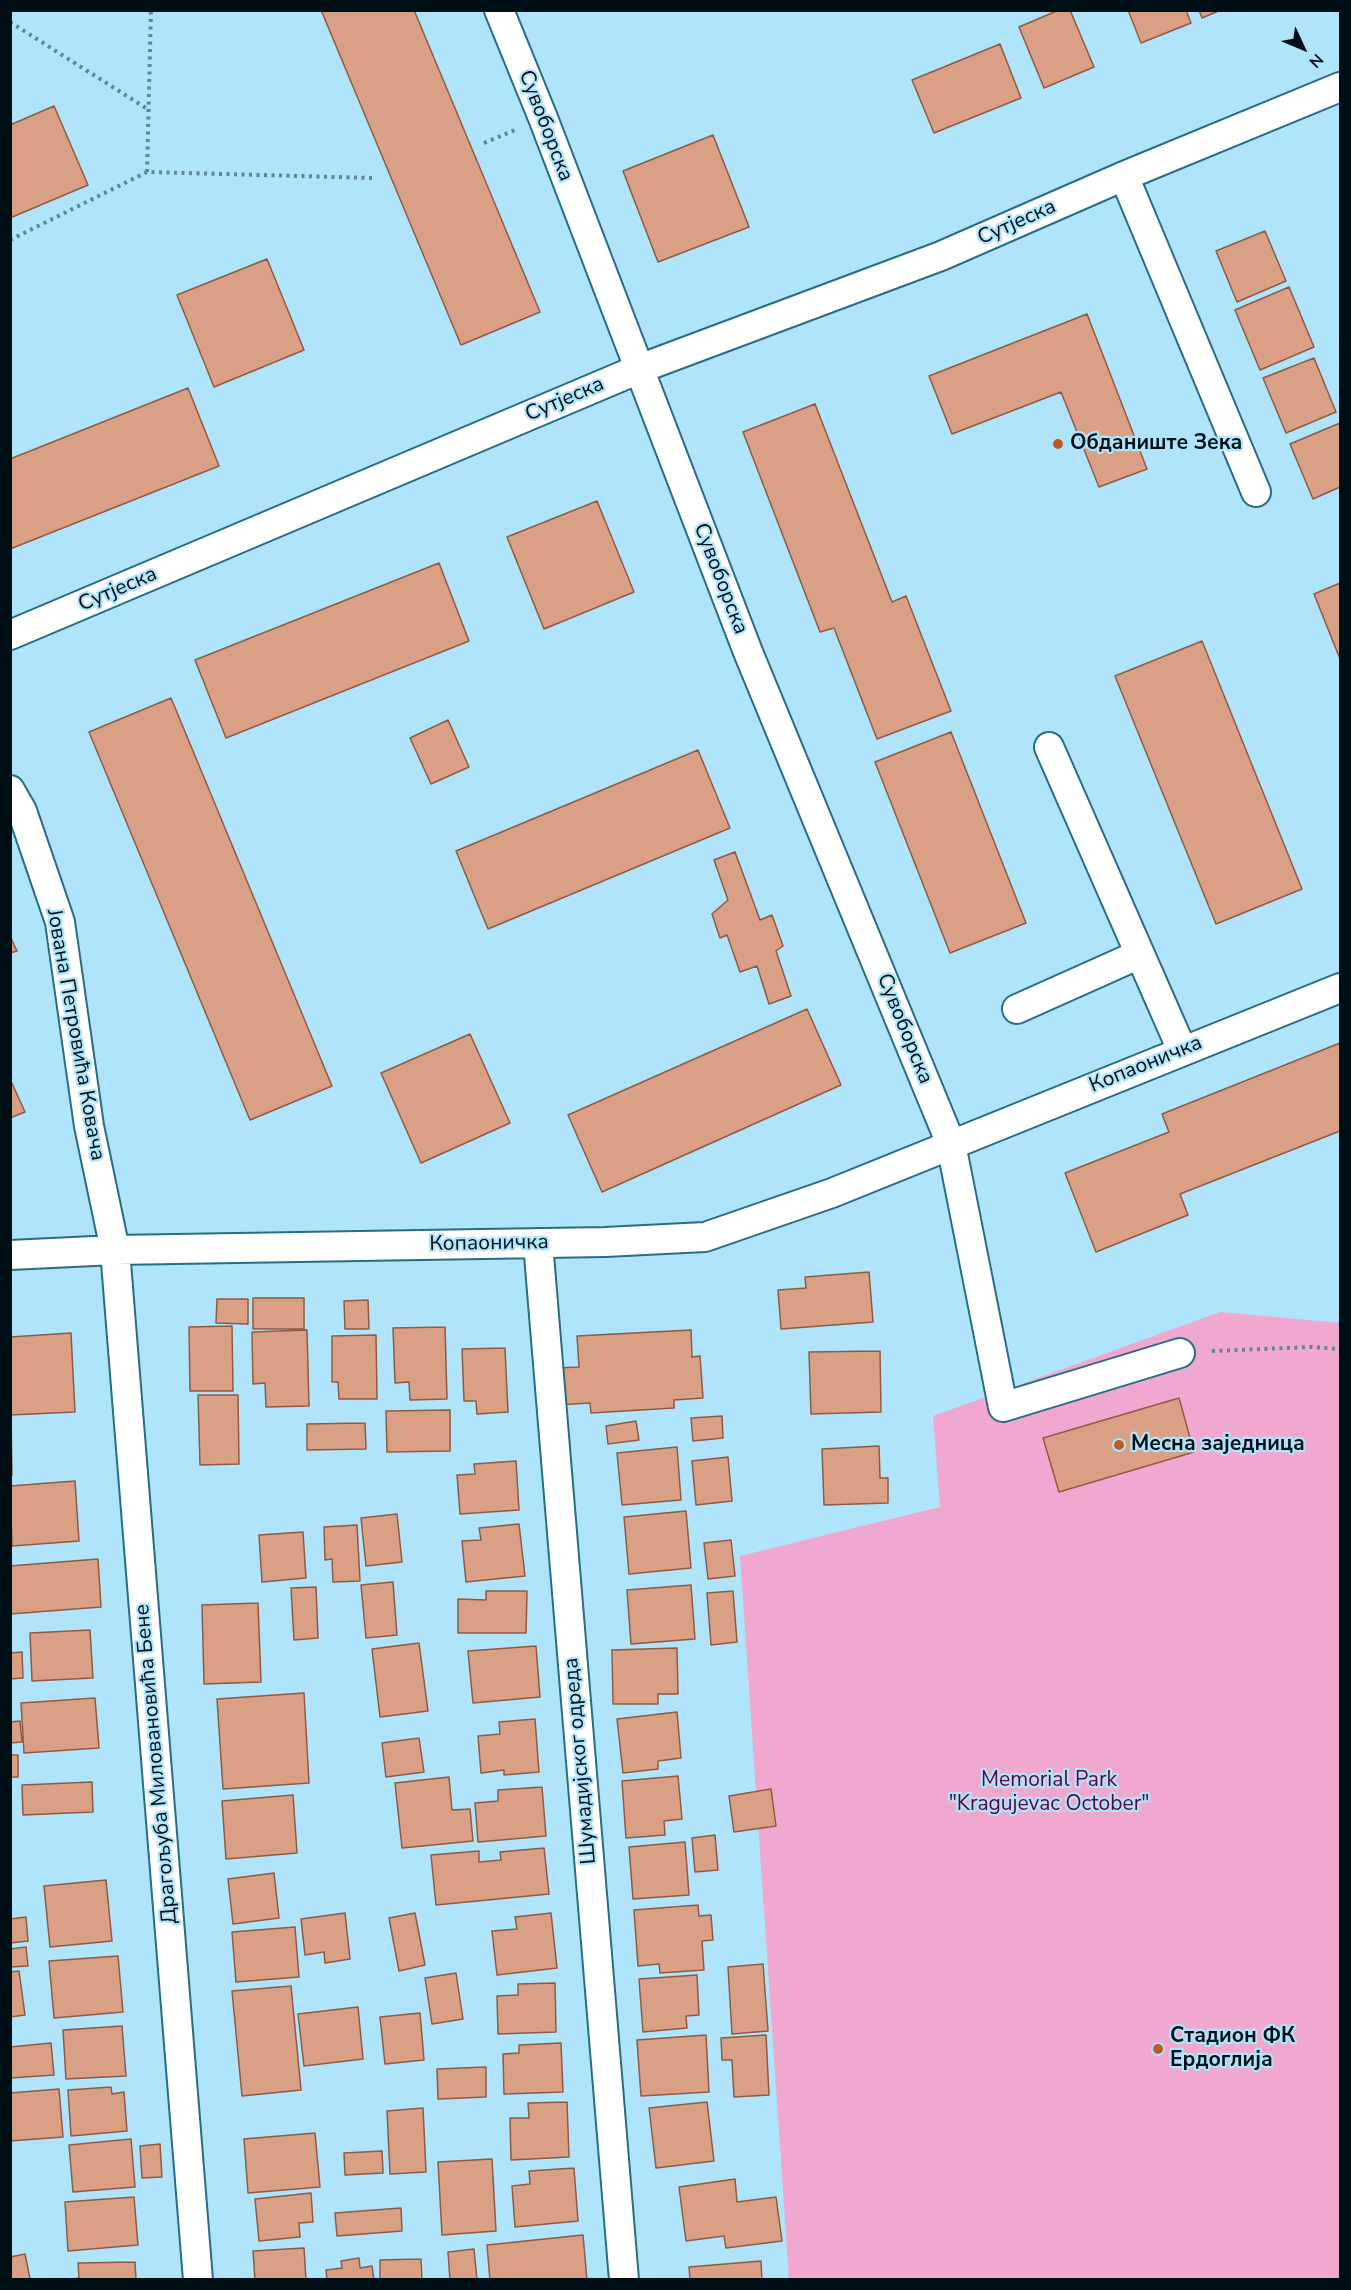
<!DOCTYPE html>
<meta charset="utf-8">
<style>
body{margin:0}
#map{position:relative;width:1351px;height:2290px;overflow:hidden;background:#afe4fa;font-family:"Nunito Sans",sans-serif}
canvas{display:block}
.frame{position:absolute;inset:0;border:12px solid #000e15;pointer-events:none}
.north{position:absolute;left:1273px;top:18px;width:60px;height:60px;-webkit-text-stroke:4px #afe4fa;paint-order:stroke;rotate:134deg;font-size:16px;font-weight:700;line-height:24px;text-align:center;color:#000e15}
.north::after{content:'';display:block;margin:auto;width:21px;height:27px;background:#000e15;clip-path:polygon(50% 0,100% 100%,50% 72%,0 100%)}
</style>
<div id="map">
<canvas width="1351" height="2290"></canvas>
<div class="frame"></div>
<div class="north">N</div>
</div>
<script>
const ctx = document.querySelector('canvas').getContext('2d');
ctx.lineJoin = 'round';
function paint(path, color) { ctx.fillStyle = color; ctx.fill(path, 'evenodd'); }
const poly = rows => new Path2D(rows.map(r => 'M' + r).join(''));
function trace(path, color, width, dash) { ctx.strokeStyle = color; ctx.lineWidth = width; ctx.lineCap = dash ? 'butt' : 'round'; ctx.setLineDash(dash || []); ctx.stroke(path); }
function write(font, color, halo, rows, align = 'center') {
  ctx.font = font + ' "Nunito Sans",sans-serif'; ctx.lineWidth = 4.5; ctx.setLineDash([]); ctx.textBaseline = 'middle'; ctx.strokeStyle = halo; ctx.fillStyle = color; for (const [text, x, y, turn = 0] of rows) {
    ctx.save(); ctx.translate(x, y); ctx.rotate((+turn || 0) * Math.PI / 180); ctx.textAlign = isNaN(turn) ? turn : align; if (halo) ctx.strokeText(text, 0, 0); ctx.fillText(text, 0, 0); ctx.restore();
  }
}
paint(poly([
 [1220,1312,1340,1323,1340,2279,789,2279,740,1556,940,1507,933,1416]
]), '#f0a8d0');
const building = poly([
 [321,10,414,10,540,312,461,345,321,10],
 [1059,10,1070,10,1094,67,1044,88,1019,27,1059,10],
 [1128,10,1186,10,1191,23,1141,43,1128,10],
 [1199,10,1221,10,1202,18,1199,10],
 [1000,44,1021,98,934,133,912,80,1000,44],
 [54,106,88,185,10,218,10,125,54,106],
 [713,135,749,227,658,262,623,171,713,135],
 [1265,231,1286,281,1237,302,1216,251,1265,231],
 [267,259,304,350,214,387,177,295,267,259],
 [1289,287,1314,347,1260,370,1235,310,1289,287],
 [1087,314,1147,469,1099,487,1061,392,952,434,929,376,1087,314],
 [1314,358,1336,412,1286,433,1263,378,1314,358],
 [188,388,219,466,10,549,10,459,188,388],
 [815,404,892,602,906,596,951,711,877,739,834,628,820,632,743,432,815,404],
 [1340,423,1340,487,1313,499,1290,444,1340,423],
 [597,501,634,592,544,629,507,537,597,501],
 [439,563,469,641,226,738,195,660,439,563],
 [1340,583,1340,659,1314,594,1340,583],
 [1202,641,1302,889,1216,924,1115,676,1202,641],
 [171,698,332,1086,250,1120,89,732,171,698],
 [448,720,469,767,431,784,410,738,448,720],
 [951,732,1026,923,950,953,875,762,951,732],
 [698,750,730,828,488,929,456,851,698,750],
 [735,852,760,920,772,915,783,946,776,951,791,996,769,1004,757,966,740,972,727,935,720,938,712,914,728,900,714,860,735,852],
 [10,936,17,951,10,953,10,936],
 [807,1009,841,1085,602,1192,568,1115,807,1009],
 [470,1034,510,1123,421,1163,381,1073,470,1034],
 [1340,1043,1340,1131,1180,1194,1188,1215,1096,1252,1065,1173,1169,1132,1162,1114,1340,1043],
 [10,1079,25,1112,10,1118,10,1079],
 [869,1272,873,1322,781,1329,778,1290,806,1288,805,1277,869,1272],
 [253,1298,304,1298,304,1329,253,1329,253,1298],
 [217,1299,248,1299,248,1324,216,1323,217,1299],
 [368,1300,369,1329,345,1329,344,1301,368,1300],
 [232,1326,233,1391,190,1391,189,1327,232,1326],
 [445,1327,447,1399,410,1400,409,1382,395,1383,393,1328,445,1327],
 [307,1330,309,1406,266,1407,265,1383,253,1384,252,1332,307,1330],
 [691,1330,692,1357,700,1356,703,1398,674,1400,674,1408,591,1413,590,1403,557,1405,555,1368,579,1367,577,1336,691,1330],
 [71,1333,75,1412,10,1415,10,1337,71,1333],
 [376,1335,377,1399,339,1399,338,1382,332,1382,332,1336,376,1335],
 [505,1348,508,1412,477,1414,476,1401,464,1401,462,1349,505,1348],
 [880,1351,881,1412,811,1414,809,1352,880,1351],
 [198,1395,238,1395,239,1464,200,1465,198,1395],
 [1179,1398,1194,1452,1059,1492,1043,1438,1179,1398],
 [450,1410,450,1451,387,1452,386,1411,450,1410],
 [722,1416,723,1438,693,1441,691,1418,722,1416],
 [11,1420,12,1475,10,1475,11,1420],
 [636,1421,639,1440,608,1444,606,1426,636,1421],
 [365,1423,366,1449,307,1450,307,1424,365,1423],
 [879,1446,880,1478,888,1478,888,1503,824,1505,822,1449,879,1446],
 [677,1447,681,1500,622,1505,617,1453,677,1447],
 [728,1457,732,1501,696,1505,692,1461,728,1457],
 [516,1461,519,1510,460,1514,457,1475,475,1474,474,1464,516,1461],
 [75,1481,79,1541,12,1546,10,1486,75,1481],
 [686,1511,691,1568,629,1574,624,1517,686,1511],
 [397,1514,402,1562,366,1566,361,1518,397,1514],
 [519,1524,525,1576,466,1582,462,1541,481,1540,479,1528,519,1524],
 [357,1525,360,1581,333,1582,332,1559,325,1560,324,1527,357,1525],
 [303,1532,306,1578,262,1582,259,1535,303,1532],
 [731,1540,735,1576,708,1579,704,1543,731,1540],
 [98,1559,101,1607,10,1614,10,1566,98,1559],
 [393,1582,397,1635,366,1638,361,1585,393,1582],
 [691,1585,695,1639,631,1644,627,1590,691,1585],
 [316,1587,318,1638,294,1640,291,1588,316,1587],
 [486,1591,527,1591,526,1633,458,1633,458,1599,486,1600,486,1591],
 [733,1591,737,1642,711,1645,707,1593,733,1591],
 [258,1603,261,1682,204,1684,202,1605,258,1603],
 [90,1630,93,1678,32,1681,30,1633,90,1630],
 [419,1643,428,1711,380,1717,372,1649,419,1643],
 [536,1646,540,1697,473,1703,468,1651,536,1646],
 [677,1648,678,1694,658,1694,658,1704,613,1704,612,1650,677,1648],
 [22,1652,23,1678,10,1679,10,1653,22,1652],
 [304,1693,309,1783,223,1789,217,1699,304,1693],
 [95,1698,99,1748,24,1753,21,1703,95,1698],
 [677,1712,681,1758,658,1761,658,1769,623,1773,617,1719,677,1712],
 [535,1719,539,1772,504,1775,504,1770,481,1773,478,1736,500,1734,499,1722,535,1719],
 [20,1721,22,1742,10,1743,10,1722,20,1721],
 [419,1738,424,1772,386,1777,382,1743,419,1738],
 [10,1755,18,1755,18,1777,10,1777,10,1755],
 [678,1776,682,1819,664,1821,665,1835,626,1838,622,1781,678,1776],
 [449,1777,452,1810,470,1809,473,1841,402,1848,395,1783,449,1777],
 [92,1782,93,1812,23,1815,22,1785,92,1782],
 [542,1787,546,1836,478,1842,475,1803,498,1801,498,1790,542,1787],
 [771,1789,776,1826,734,1832,729,1796,771,1789],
 [293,1795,297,1853,226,1859,222,1801,293,1795],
 [715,1835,718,1870,695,1872,692,1838,715,1835],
 [685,1842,689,1895,633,1899,629,1847,685,1842],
 [544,1848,549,1894,436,1905,431,1855,479,1851,479,1862,501,1860,500,1852,544,1848],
 [274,1873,279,1918,233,1924,228,1879,274,1873],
 [106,1880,112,1941,50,1947,44,1886,106,1880],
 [698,1905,699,1916,711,1915,713,1940,702,1941,704,1970,660,1973,659,1964,638,1966,634,1910,698,1905],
 [345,1913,350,1959,325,1963,324,1952,305,1955,301,1919,345,1913],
 [415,1913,425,1965,399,1971,389,1918,415,1913],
 [551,1913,557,1968,497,1975,492,1931,517,1929,515,1917,551,1913],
 [26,1917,28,1941,10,1943,10,1919,26,1917],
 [295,1927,299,1977,236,1982,232,1932,295,1927],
 [26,1947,28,1966,10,1967,10,1949,26,1947],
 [118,1956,123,2012,54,2018,49,1961,118,1956],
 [763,1964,768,2031,732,2034,728,1967,763,1964],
 [19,1971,25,2015,10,2017,10,1972,19,1971],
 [456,1973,463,2019,432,2024,425,1978,456,1973],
 [697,1975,699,2015,686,2016,687,2028,643,2032,639,1979,697,1975],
 [555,1983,556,2032,498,2034,497,1996,518,1995,518,1984,555,1983],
 [291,1986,301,2090,242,2096,232,1991,291,1986],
 [358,2007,363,2059,304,2066,298,2014,358,2007],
 [420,2013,424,2060,385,2064,380,2017,420,2013],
 [122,2026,126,2076,66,2079,63,2030,122,2026],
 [706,2035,709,2092,641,2096,637,2040,706,2035],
 [766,2035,769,2095,734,2097,732,2060,722,2060,721,2038,766,2035],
 [51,2043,54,2075,10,2078,10,2047,51,2043],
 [561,2043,563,2092,504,2094,503,2054,519,2053,519,2045,561,2043],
 [486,2067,486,2097,438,2099,437,2069,486,2067],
 [111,2087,112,2094,124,2092,127,2131,71,2136,68,2090,111,2087],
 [59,2089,63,2137,10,2141,10,2093,59,2089],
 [567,2102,569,2157,511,2160,510,2118,529,2118,528,2103,567,2102],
 [707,2102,714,2161,656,2168,649,2108,707,2102],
 [423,2108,426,2172,390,2174,387,2111,423,2108],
 [315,2133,320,2187,248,2193,244,2139,315,2133],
 [131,2139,135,2187,73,2192,69,2145,131,2139],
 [160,2144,162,2177,142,2178,140,2146,160,2144],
 [382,2151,383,2173,345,2175,344,2153,382,2151],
 [492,2159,496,2231,442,2235,438,2162,492,2159],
 [574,2168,578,2221,515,2227,512,2186,530,2184,529,2171,574,2168],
 [735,2179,737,2202,776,2197,782,2241,726,2248,724,2236,686,2241,679,2187,735,2179],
 [311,2193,313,2222,299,2223,300,2237,259,2241,255,2199,311,2193],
 [134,2197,138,2245,68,2251,65,2202,134,2197],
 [401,2208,402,2231,337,2236,335,2213,401,2208],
 [583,2235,587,2280,490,2280,487,2245,583,2235],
 [304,2248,306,2280,255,2280,253,2251,304,2248],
 [474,2249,477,2280,450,2280,448,2252,474,2249],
 [25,2254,30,2279,10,2280,10,2257,25,2254],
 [359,2258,360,2268,372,2266,374,2280,327,2280,326,2270,342,2268,341,2261,359,2258],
 [421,2259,422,2280,380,2280,380,2260,421,2259],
 [761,2261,762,2280,690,2280,689,2267,761,2261],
 [135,2262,136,2280,66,2280,79,2278,78,2263,135,2262]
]);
paint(building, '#d9a086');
trace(building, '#8f5b44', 1.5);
const street = poly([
 [499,10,543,118,748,652,951,1144,1003,1407,1180,1353],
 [1124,176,1256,492],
 [10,635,639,369,941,256,1124,176,1340,87],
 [1049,747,1182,1050],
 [10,790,22,811,60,922,89,1126,115,1250,198,2280],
 [1017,1009,1140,954],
 [538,1243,624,2280],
 [10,1255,115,1250,605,1242,705,1237,832,1193,1340,988]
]);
trace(street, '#296d85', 32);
trace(poly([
 [10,22,149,110],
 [484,143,515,130],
 [147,172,151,10],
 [10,240,147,172,374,178],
 [1212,1351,1311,1347,1340,1349]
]), '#618594', 4, [3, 4.5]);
trace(street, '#fff', 28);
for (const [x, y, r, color] of [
 [1058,444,6,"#be5a26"],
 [1119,1445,6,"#be5a26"],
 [1158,2049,6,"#be5a26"]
]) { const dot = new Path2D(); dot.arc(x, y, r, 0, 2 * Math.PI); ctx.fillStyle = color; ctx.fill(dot); trace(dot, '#afe4fa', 2); }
write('21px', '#000e15', '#afe4fa', [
 ["Сувоборска",545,126,69],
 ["Сутјеска",1017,223,-24],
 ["Сутјеска",565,400,-23],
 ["Сувоборска",720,579,69],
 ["Сутјеска",118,590,-23],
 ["Сувоборска",904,1029,68],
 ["Јована Петровића Ковача",75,1035,80],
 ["Копаоничка",1146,1065,-22],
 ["Копаоничка",489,1244,-1],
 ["Шумадијског одреда",581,1761,-95],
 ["Драгољуба Миловановића Бене",157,1764,-95]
]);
write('bold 21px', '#000e15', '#afe4fa', [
 ["Обданиште Зека",1070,444],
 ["Месна заједница",1131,1445],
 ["Стадион ФК",1170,2037],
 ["Ердоглија",1170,2061]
], 'left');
write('21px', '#5c0442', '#afe4fa', [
 ["Memorial Park",1049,1781],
 ["\"Kragujevac October\"",1049,1805]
]);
</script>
